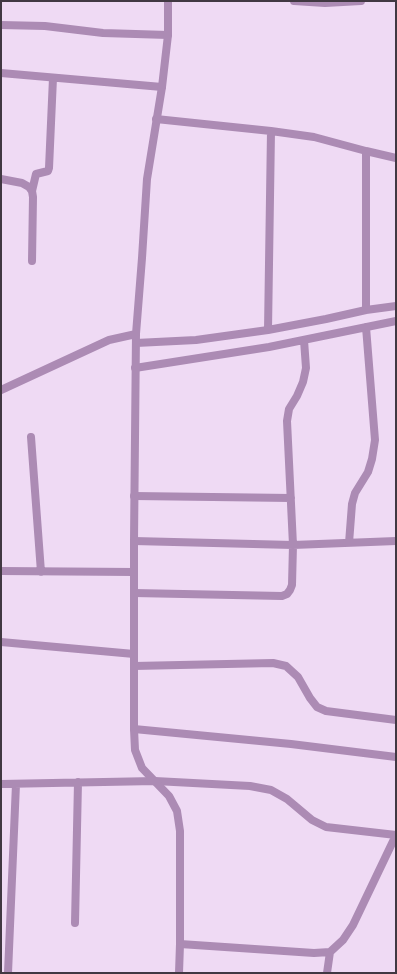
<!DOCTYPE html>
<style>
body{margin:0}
#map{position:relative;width:397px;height:974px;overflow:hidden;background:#efdaf4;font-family:"Open Sans",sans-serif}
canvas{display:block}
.frame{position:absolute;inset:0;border:2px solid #413842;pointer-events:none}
</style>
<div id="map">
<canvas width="397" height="974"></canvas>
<div class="frame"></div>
</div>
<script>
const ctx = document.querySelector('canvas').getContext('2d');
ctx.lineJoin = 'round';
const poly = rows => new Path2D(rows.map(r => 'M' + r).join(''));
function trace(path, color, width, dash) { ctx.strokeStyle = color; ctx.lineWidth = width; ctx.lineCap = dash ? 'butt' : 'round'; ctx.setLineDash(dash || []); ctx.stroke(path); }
trace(poly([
 [294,1,325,3,361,1],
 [1,25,45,26,103,33,168,35],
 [1,73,162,87],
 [156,119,271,131,314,137,366,151,396,158],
 [1,179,22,183,29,187,32,191,33,197,32,261],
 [32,191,36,174,48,171,49,168,53,78],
 [366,310,366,151],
 [268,330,271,131],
 [136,343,196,340,268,330,326,319,366,310,396,306],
 [135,368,269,347,396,321],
 [31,437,41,572],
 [134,496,291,498],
 [134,541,293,545,396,541],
 [349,543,352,504,355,493,368,472,372,459,375,440,366,327],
 [1,571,134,572],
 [134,593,282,596,287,594,290,590,292,585,293,545,287,421,289,409,297,396,303,382,306,368,304,340],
 [1,642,134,654],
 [134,666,273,663,286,666,298,677,310,698,317,707,326,711,396,720],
 [134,729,291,744,396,757],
 [1,784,155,781,250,786,271,790,287,799,312,820,326,827,396,835],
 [75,923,78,782],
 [180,944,314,953,330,952,343,940,353,925,396,835],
 [8,973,16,784],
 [327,973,330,952]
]), '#ac8bb4', 8);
trace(poly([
 [168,1,168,35,162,87,147,179,142,258,136,334,134,541,134,729,135,750,142,768,169,796,177,811,180,831,180,944,179,973],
 [1,390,109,340,136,334]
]), '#ac8bb4', 8);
</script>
